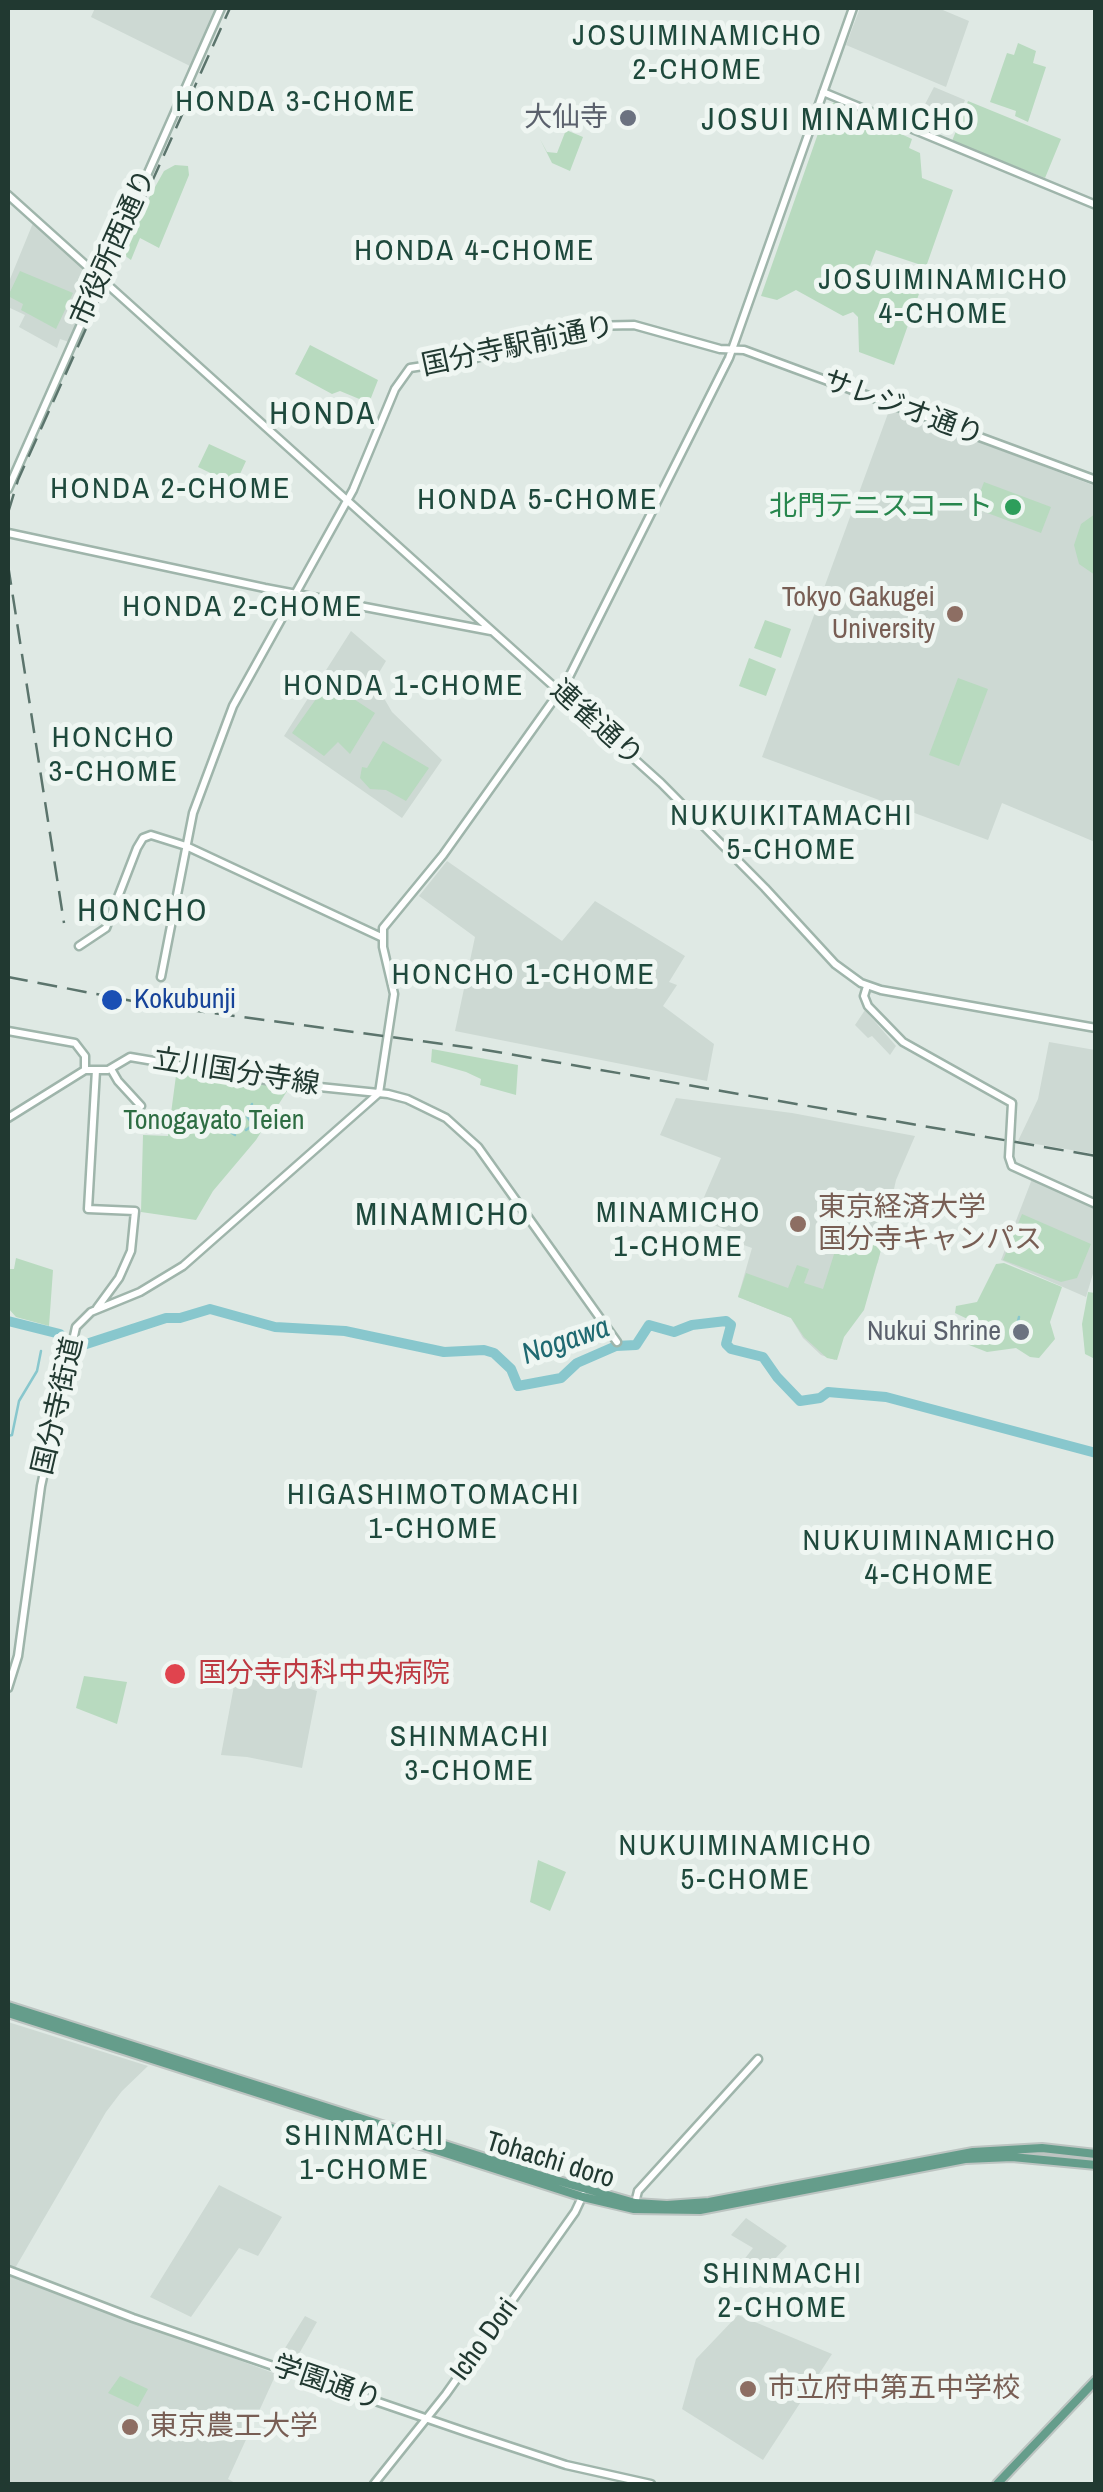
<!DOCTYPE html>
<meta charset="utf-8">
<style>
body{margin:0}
#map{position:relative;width:1103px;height:2492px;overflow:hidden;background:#dfe9e4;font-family:"Archivo Narrow",sans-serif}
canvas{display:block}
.frame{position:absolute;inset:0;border:10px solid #213931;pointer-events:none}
</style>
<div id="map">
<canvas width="1103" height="2492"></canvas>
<div class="frame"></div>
</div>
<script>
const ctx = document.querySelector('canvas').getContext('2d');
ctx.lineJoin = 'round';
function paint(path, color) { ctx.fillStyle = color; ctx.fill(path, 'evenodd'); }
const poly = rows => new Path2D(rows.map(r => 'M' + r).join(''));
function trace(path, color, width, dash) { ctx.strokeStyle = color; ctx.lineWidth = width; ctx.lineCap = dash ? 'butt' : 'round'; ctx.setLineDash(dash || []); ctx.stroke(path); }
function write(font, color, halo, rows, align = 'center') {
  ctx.font = font + ' "Archivo Narrow","Noto Sans JP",sans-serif'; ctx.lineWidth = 10; ctx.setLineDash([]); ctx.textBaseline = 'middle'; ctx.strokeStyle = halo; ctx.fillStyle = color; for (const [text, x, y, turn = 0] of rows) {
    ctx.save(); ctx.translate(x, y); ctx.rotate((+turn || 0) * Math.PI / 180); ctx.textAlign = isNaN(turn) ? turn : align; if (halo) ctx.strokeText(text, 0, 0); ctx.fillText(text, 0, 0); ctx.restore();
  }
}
paint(poly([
 [95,8,216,8,190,66,91,17],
 [860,8,938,8,969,21,946,87,846,45],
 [934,87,965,100,954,126,921,112],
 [33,223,94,279,69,342,60,339,57,348,19,327,25,315,8,307,8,284],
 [890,408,1095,486,1095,842,1002,803,988,840,762,757],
 [351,631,386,661,374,681,392,712,442,760,402,818,284,736],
 [447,861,562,941,595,901,685,956,669,982,677,985,663,1006,714,1044,707,1081,455,1031,475,937,419,896],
 [865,1010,896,1046,890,1055,872,1036,868,1038,855,1025],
 [1049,1042,1095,1050,1095,1154,1018,1141,1038,1099],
 [676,1098,792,1113,915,1136,896,1180,878,1262,839,1339,835,1360,821,1355,803,1338,791,1318,738,1297,752,1248,730,1240,732,1232,695,1218,721,1158,660,1135],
 [1032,1179,1095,1207,1095,1267,1086,1297,1001,1260],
 [288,1658,307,1661,304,1687,317,1691,302,1768,247,1757,221,1755,236,1675,278,1683,282,1680],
 [8,2022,148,2066,122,2091,106,2112,14,2270,8,2267],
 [219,2185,282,2217,258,2256,239,2248,191,2317,150,2297],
 [746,2218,787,2246,762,2273,743,2261,753,2248,731,2235],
 [8,2274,276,2374,228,2479,237,2484,8,2484],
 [738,2315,832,2354,763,2460,682,2409,696,2359],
 [305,2316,317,2322,292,2366,277,2361]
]), '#cdd9d3');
paint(poly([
 [1018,43,1036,51,1033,63,1046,67,1028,122,1015,116,1016,111,990,102,1007,53,1014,55],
 [968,101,1061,139,1045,178,952,141],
 [835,102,902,130,901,134,912,139,909,148,920,153,922,178,953,190,927,264,921,265,876,250,868,271,920,291,894,365,859,352,858,317,853,312,843,316,796,290,777,300,761,296,828,105],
 [566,130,583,137,570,171,552,163,540,139,547,152,557,153],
 [175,165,188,166,189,175,159,248,140,238,131,260,124,255,145,205,164,171],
 [20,271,73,293,56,329,21,310,23,304,8,296],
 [310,345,378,380,369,403,340,391,332,394,295,374],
 [209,444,246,461,235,485,198,467],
 [984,482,1051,507,1041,533,974,508],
 [1095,514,1095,575,1079,564,1074,545,1081,524],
 [765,620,791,629,781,658,754,648],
 [749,658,776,669,766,696,739,686],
 [958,678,988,689,959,766,929,755],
 [328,682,375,713,350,754,338,742,324,756,292,733],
 [383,741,429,768,406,801,386,790,370,789,360,778,362,767,367,768],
 [432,1049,518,1065,516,1095,480,1085,481,1079,466,1072,431,1062],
 [177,1068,289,1088,256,1140,213,1191,196,1220,141,1212,143,1135,168,1136],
 [1022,1214,1091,1244,1077,1278,1061,1282,1003,1260],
 [842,1229,883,1243,864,1310,844,1337,837,1360,827,1358,804,1337,791,1318,738,1297,746,1273,788,1288,797,1265,809,1269,804,1283,823,1289],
 [16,1258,53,1270,49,1326,16,1317,8,1308,8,1275,9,1269,14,1269],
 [1004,1263,1062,1287,1050,1322,1055,1339,1039,1358,1030,1357,1016,1348,987,1352,969,1345,978,1324,955,1313,956,1306,977,1302,996,1264],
 [1088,1292,1095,1293,1095,1359,1085,1354,1082,1324],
 [84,1676,127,1682,117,1724,76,1708],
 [538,1860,566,1872,550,1911,530,1902],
 [120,2376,148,2389,138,2407,108,2393]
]), '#b8dabf');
trace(poly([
 [246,1130,253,1125,247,1116,252,1104],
 [230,1132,235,1135],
 [1015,1334,1019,1317],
 [59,1346,60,1345],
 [8,1436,12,1435,19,1401,37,1371,41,1351]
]), '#88c7cd', 2.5);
trace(poly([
 [8,1321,60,1334,58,1341,65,1346],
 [74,1348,166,1318,180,1318,210,1309,275,1327,345,1331,444,1352,484,1350,494,1353,511,1369,518,1386,561,1378,577,1363,616,1346,636,1345,649,1325,674,1332,692,1325,726,1321,731,1325,726,1344,731,1349,763,1357,777,1377,800,1401,820,1398,828,1392,886,1397,1096,1453]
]), '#88c7cd', 10);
const secondary = poly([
 [823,92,1096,205],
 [8,195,661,783,765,888,835,964,861,983,881,990,1096,1028],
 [8,489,221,8],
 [8,533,265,588,491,631],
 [79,946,106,928,137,848,143,838,151,835,186,846,381,937],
 [161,977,193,813,233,706,353,490,395,389,410,368,476,358,587,326,634,325,720,349,744,350,1096,480],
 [867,986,864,996,868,1006,903,1042,1012,1103,1009,1157,1012,1166,1096,1204],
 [8,1031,75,1043,85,1056,85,1070],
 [111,1069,118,1081,141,1106],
 [96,1070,88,1209,135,1211,131,1251,119,1278,97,1308],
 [8,1118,85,1070,108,1070,130,1057,290,1084,388,1094,407,1099,446,1118,478,1147,617,1342],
 [8,1688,18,1656,41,1486,76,1327,91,1312,140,1292,183,1266,379,1093,394,994,383,947,383,928,443,855,567,681,594,627,729,358,853,8],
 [635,2203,638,2191,758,2059],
 [8,2270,133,2318,466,2432,566,2465,651,2484],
 [374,2484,446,2394,575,2212,583,2195]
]);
const primary = poly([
 [8,2006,545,2177,635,2203,667,2205,709,2202,973,2152,1042,2148,1096,2154],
 [8,2013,583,2197,634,2209,700,2210,965,2159,1012,2157,1096,2165],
 [997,2484,1096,2380]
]);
trace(secondary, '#9fb5ab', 11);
trace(primary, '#bcc4c1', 12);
trace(secondary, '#fff', 6);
trace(primary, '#659d8b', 8);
trace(poly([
 [8,513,18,480,230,8],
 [8,565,64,923],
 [8,977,153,1005,480,1049,1096,1156]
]), '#5b746c', 2.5, [20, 10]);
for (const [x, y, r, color] of [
 [628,118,10,"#6b7280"],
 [1013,507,10,"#2e9e5b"],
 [955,614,10,"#8d6e63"],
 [112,1000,12,"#1a4fb4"],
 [798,1224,10,"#8d6e63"],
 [1021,1332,10,"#6b7280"],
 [175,1674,12,"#e0444e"],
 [748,2389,10,"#8d6e63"],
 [130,2427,10,"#8d6e63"]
]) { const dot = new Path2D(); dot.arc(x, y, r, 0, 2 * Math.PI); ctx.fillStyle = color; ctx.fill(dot); trace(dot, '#eff6f2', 4); }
write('28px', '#5b616d', '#eff6f2', [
 ["大仙寺",608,118],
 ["Nukui Shrine",1001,1332]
], 'right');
write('28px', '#213931', '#eff6f2', [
 ["市役所西通り",114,248,-66],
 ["国分寺駅前通り",518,347,-12],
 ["サレジオ通り",903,409,20],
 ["連雀通り",596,724,42],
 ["立川国分寺線",236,1073,9],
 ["国分寺街道",59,1406,-77],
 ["Tohachi doro",550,2161,17],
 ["Icho Dori",485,2340,-54],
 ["学園通り",327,2384,19]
]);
write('28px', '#27864d', '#eff6f2', [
 ["北門テニスコート",993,507]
], 'right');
write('28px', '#785e54', '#eff6f2', [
 ["Tokyo Gakugei",935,598,"right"],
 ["University",935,630,"right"],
 ["東京経済大学",818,1208],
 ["国分寺キャンパス",818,1240],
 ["市立府中第五中学校",768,2389],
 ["東京農工大学",150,2427]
], 'left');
write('28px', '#164399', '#eff6f2', [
 ["Kokubunji",134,1000]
], 'left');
write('28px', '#2d6d42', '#eff6f2', [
 ["Tonogayato Teien",214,1121]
]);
write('28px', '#be3a42', '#eff6f2', [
 ["国分寺内科中央病院",198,1674]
], 'left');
ctx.letterSpacing = '2.5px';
write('30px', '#1e493c', '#eff6f2', [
 ["JOSUIMINAMICHO",698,37],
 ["2-CHOME",698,71],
 ["HONDA 3-CHOME",296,103],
 ["HONDA 4-CHOME",475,252],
 ["JOSUIMINAMICHO",944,281],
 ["4-CHOME",944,315],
 ["HONDA 2-CHOME",171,490],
 ["HONDA 5-CHOME",538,501],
 ["HONDA 2-CHOME",243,608],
 ["HONDA 1-CHOME",404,687],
 ["HONCHO",114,739],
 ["3-CHOME",114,773],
 ["NUKUIKITAMACHI",792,817],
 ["5-CHOME",792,851],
 ["HONCHO 1-CHOME",524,976],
 ["MINAMICHO",679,1214],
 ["1-CHOME",679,1248],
 ["HIGASHIMOTOMACHI",434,1496],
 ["1-CHOME",434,1530],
 ["NUKUIMINAMICHO",930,1542],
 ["4-CHOME",930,1576],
 ["SHINMACHI",470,1738],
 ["3-CHOME",470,1772],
 ["NUKUIMINAMICHO",746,1847],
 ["5-CHOME",746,1881],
 ["SHINMACHI",365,2137],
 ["1-CHOME",365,2171],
 ["SHINMACHI",783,2275],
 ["2-CHOME",783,2309]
]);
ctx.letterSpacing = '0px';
write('italic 30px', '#1e6971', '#eff6f2', [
 ["Nogawa",566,1342,-19]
]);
ctx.letterSpacing = '2.5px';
write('32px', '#1e493c', '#eff6f2', [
 ["JOSUI MINAMICHO",839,121],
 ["HONDA",323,415],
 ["HONCHO",143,912],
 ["MINAMICHO",443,1216]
]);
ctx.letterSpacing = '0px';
</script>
